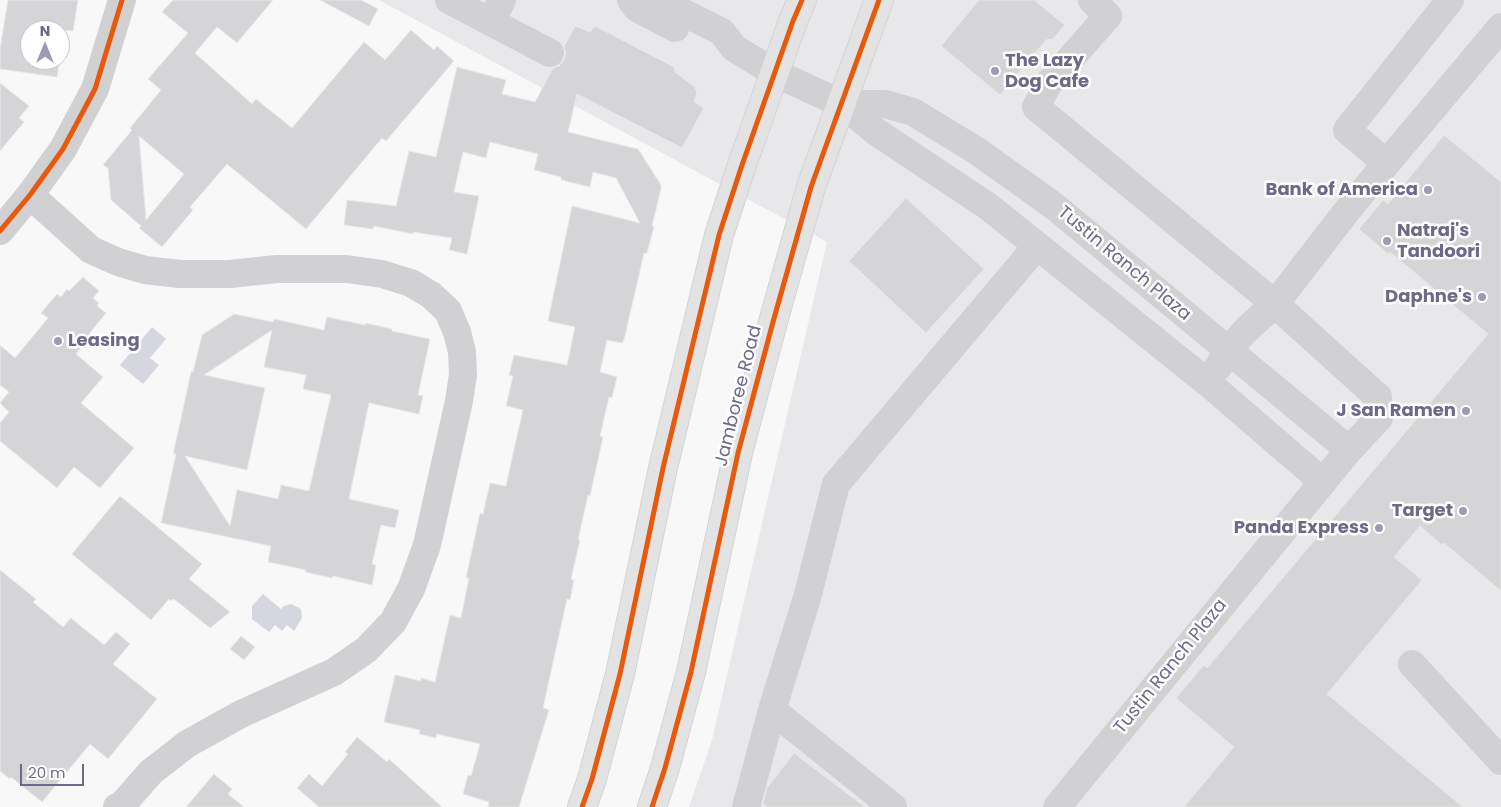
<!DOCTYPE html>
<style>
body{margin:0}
#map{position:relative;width:1501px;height:807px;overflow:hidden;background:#f8f8f8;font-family:Poppins,sans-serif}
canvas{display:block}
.north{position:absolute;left:20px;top:20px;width:50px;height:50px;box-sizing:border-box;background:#fff;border:1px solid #c5c3d0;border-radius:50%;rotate:0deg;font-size:14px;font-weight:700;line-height:20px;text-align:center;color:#6e6889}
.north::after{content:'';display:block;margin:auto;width:18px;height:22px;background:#9e9ab0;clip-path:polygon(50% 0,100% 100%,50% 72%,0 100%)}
.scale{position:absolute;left:20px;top:764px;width:64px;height:22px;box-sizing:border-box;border:2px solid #6e6889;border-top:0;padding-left:6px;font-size:15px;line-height:18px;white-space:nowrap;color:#6e6889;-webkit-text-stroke:4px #fff;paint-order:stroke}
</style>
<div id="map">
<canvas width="1501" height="807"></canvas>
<div class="north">N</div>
<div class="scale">20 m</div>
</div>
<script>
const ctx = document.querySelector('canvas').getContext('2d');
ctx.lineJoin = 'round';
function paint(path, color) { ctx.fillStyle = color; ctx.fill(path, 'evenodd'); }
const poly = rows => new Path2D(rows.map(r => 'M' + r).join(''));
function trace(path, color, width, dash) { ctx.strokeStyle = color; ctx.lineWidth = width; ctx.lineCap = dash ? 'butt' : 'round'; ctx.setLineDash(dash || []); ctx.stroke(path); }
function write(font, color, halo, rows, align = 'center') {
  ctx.font = font + ' Poppins,sans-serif'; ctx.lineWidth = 5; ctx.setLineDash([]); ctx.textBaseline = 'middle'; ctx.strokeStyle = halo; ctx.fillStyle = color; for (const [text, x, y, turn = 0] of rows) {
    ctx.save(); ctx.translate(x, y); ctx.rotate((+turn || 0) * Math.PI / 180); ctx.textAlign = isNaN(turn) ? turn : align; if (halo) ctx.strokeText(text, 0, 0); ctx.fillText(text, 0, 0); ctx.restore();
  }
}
paint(poly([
 [379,0,1501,0,1501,807,689,807,712,740,827,242]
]), '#e8e8ea');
paint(poly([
 [152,327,166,339,150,358,159,365,143,384,120,365],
 [263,594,281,609,284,606,291,604,301,609,302,618,294,631,287,625,282,631,275,625,269,632,252,619,252,606]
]), '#d6d6df');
const building = poly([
 [8,0,78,0,73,31,65,30,60,59,60,30,30,30,30,60,60,60,57,77,0,69,0,49,8,0],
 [173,0,273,0,237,43,217,27,195,53,252,104,256,99,292,128,364,42,385,60,411,30,434,50,437,46,454,61,386,141,382,138,306,229,227,164,190,207,193,210,162,247,139,228,141,226,111,200,108,168,103,165,132,130,130,128,161,90,148,79,188,33,162,12,173,0],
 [139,136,184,174,146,220,139,136],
 [320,0,361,0,378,9,369,26,320,0],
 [979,0,1034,0,1065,25,1053,39,1046,40,1000,95,941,46,979,0],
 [575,26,590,32,595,26,674,67,675,72,695,87,697,93,694,102,704,108,682,148,577,94,568,132,638,149,661,185,661,189,652,226,654,227,647,253,644,253,624,340,622,343,607,340,600,372,617,377,612,398,609,397,600,436,603,437,590,496,588,495,578,540,580,540,571,579,574,580,570,600,567,599,543,708,549,710,519,807,488,807,489,802,463,794,468,775,471,776,480,744,437,734,436,738,419,734,420,730,384,722,395,675,421,681,421,678,435,682,450,615,461,618,469,578,466,578,480,513,483,514,490,483,506,486,517,436,523,410,506,406,513,376,509,375,514,355,567,365,575,327,548,321,572,206,640,223,616,178,593,172,590,187,561,180,561,177,534,170,538,154,490,142,486,158,463,152,454,192,479,196,467,254,449,250,452,238,413,232,413,234,374,226,373,229,344,225,347,200,396,206,409,151,436,157,457,67,506,80,502,94,535,102,553,68,559,66,564,60,566,53,564,47,575,26],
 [0,83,29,106,19,118,24,122,0,151,0,83],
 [1444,135,1501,182,1501,591,1444,543,1442,545,1420,526,1394,557,1422,580,1327,694,1463,807,1184,807,1234,747,1176,698,1204,665,1207,668,1488,334,1390,252,1388,254,1359,229,1383,200,1388,204,1444,135],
 [906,198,984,269,926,333,849,261,906,198],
 [83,277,99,291,93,298,99,303,97,306,106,313,89,334,91,335,76,354,103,377,81,403,134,448,100,488,74,467,57,488,0,441,0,423,9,412,0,403,9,392,0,385,0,345,15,358,48,318,41,313,57,294,61,297,67,289,69,291,83,277],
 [234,314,273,322,274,319,324,330,327,317,365,325,366,323,392,329,392,331,430,339,418,395,423,396,419,414,369,403,349,499,399,510,395,528,381,525,372,564,376,565,372,585,333,576,332,578,305,572,306,570,268,562,271,546,161,523,176,454,173,454,180,423,191,372,193,372,202,335,234,314],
 [272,330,264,367,306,375,303,389,331,395,309,491,281,485,278,499,237,490,230,526,185,456,247,470,265,388,204,375,272,330],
 [120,496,202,564,189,579,230,612,210,628,174,599,171,601,169,599,151,620,72,554,120,496],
 [0,570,36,599,33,602,63,627,71,618,104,645,116,632,130,644,113,664,157,699,108,759,90,744,42,802,11,777,10,779,0,771,0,570],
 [241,636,255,647,244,660,230,649,241,636],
 [357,737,387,762,389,759,442,807,319,807,297,788,309,774,322,786,348,754,345,752,357,737],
 [794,753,865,807,768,807,763,803,767,788,794,753],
 [214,774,232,789,228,794,244,807,186,807,214,774]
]);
paint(building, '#d5d5d8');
trace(building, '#e8e8e8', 1);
const major = poly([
 [582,807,592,779,620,674,663,468,719,235,742,165,793,21,802,0],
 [652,807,665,768,691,672,738,453,773,322,811,187,879,0]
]);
trace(major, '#d4d4d6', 30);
trace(poly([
 [449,0,491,22,502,0],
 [631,0,637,8,675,28],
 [658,0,722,32,734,48,775,73,842,104,875,131,989,207,1208,383,1323,482],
 [1092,0,1108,16,1048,84,1036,107,1275,304,1378,397,1379,418,1349,450],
 [491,22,550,53],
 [842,104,885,104,913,112,977,151,1054,206,1349,450,1057,807],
 [1386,163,1347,130,1450,0],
 [30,195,91,250,118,262,145,270,180,274,230,274,277,269,347,269,382,274,411,283,431,295,448,311,457,332,462,352,463,375,459,401,427,545,411,589,393,622,366,650,334,672,241,714,187,744,151,772,122,805,117,807],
 [0,231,30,195,63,149,95,89,122,0],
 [1218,367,1228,351,1246,330,1275,304,1350,207,1501,27],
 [1412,664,1501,761],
 [772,710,893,807],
 [746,807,772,710,807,598,836,484,1036,247]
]), '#d1d0d3', 28);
trace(major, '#e3e3e4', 28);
trace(poly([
 [0,231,30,195,63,149,95,89,122,0],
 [582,807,592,779,620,674,663,468,719,235,742,165,793,21,802,0],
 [652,807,665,768,691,672,738,453,773,322,811,187,879,0]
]), '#e8590c', 5);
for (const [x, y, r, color] of [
 [995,71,5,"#9e9ab0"],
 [1428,190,5,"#9e9ab0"],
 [1387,241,5,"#9e9ab0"],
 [1482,297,5,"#9e9ab0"],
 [58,341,5,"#9e9ab0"],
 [1466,411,5,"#9e9ab0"],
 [1463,511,5,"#9e9ab0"],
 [1379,528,5,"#9e9ab0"]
]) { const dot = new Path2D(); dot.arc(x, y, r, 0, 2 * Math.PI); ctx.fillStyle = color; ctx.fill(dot); trace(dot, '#fff', 2); }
write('bold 18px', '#6e6889', '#fff', [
 ["The Lazy",1005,61,"left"],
 ["Dog Cafe",1005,82,"left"],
 ["Bank of America",1418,190],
 ["Natraj's",1397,231,"left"],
 ["Tandoori",1397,252,"left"],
 ["Daphne's",1472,297],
 ["Leasing",68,341,"left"],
 ["J San Ramen",1456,411],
 ["Target",1453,511],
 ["Panda Express",1369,528]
], 'right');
write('18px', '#6e6889', '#fff', [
 ["Tustin Ranch Plaza",1124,264,40],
 ["Jamboree Road",739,396,-76],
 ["Tustin Ranch Plaza",1171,667,-51]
]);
</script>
